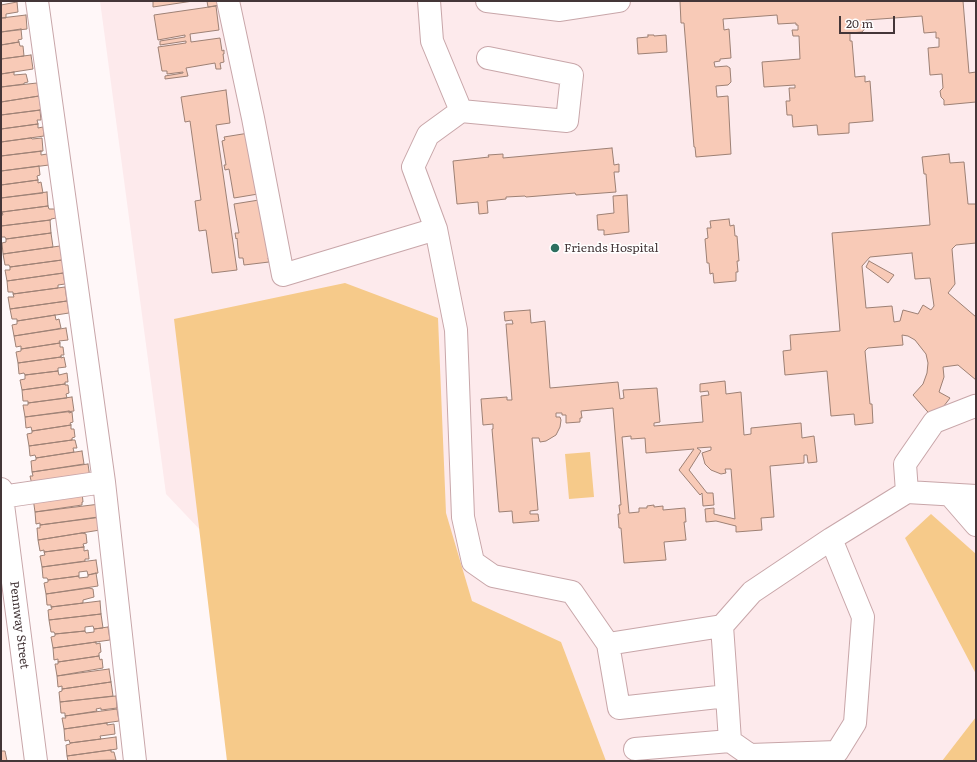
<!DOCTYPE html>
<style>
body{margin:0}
#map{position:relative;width:977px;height:762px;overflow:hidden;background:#fff7f8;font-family:Literata,serif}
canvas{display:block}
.frame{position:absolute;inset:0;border:2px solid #443638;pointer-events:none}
.scale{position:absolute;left:839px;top:16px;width:56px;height:18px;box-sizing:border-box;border:2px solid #443638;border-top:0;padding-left:5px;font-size:12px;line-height:14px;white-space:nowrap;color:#443638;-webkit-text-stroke:3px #fff;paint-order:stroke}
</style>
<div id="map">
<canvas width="977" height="762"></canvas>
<div class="frame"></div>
<div class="scale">20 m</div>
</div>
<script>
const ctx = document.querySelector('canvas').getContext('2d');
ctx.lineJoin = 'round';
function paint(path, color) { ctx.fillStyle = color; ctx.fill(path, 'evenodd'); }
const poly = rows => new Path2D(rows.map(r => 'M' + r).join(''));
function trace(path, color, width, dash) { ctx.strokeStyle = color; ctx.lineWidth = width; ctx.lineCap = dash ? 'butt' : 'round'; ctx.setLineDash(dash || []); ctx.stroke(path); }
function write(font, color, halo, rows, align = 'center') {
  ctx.font = font + ' Literata,serif'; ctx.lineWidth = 3; ctx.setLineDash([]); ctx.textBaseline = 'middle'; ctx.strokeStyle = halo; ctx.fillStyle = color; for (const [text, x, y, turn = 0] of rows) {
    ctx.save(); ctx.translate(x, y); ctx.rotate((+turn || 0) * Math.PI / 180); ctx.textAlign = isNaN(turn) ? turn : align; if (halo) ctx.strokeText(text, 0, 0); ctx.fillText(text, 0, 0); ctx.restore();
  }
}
paint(poly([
 [100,1,976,1,976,761,489,761,277,611,166,494]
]), '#fdeaec');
paint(poly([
 [345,283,438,318,446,513,472,601,561,642,606,761,227,761,174,319],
 [590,452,594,497,569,499,565,454],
 [931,514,976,554,976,674,905,538],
 [976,717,976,761,942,761]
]), '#f6ca8a');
const building = poly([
 [153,1,193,1,153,7,153,1],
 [207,1,220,1,220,5,208,7,207,1],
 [680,1,963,1,969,73,976,72,976,102,944,105,944,100,941,97,940,91,943,88,942,74,930,75,928,48,939,47,939,38,936,38,936,32,924,33,922,16,866,20,867,26,862,32,850,33,850,41,852,41,855,77,865,76,865,82,870,81,873,121,849,123,849,133,818,135,817,125,793,127,792,115,787,115,786,101,790,101,789,88,795,88,795,85,764,87,762,62,800,59,799,36,793,36,792,30,798,30,798,25,796,25,796,23,778,24,777,15,723,19,724,30,729,29,731,58,720,59,720,61,714,62,715,67,727,66,730,68,731,82,728,85,716,86,717,97,728,96,731,154,696,157,695,147,694,147,684,23,681,23,680,1],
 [17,2,18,12,6,14,6,18,1,18,1,5,17,2],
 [216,6,219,30,190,34,191,42,220,38,222,51,224,50,224,54,223,54,224,62,220,63,221,69,216,69,215,63,186,68,188,76,165,79,165,76,183,73,183,72,167,74,167,71,162,71,158,47,186,43,186,41,160,45,160,41,185,37,185,35,158,40,154,15,216,6],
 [26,15,27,29,1,32,1,18,26,15],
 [21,29,22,39,18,40,19,42,1,45,1,32,21,29],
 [648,35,654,35,654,36,666,35,667,52,638,54,637,38,648,37,648,35],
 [19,42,20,46,23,46,24,56,1,59,1,45,19,42],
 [31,55,33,69,1,74,1,59,31,55],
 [14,72,14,75,26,74,28,82,24,83,24,84,1,87,1,74,14,72],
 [37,83,39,96,1,102,1,87,37,83],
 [226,90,230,123,216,125,237,270,212,273,206,230,199,231,195,201,201,200,190,121,185,122,181,97,226,90],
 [39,96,41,110,1,115,1,102,39,96],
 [40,110,41,120,37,120,38,124,1,129,1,115,40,110],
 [38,124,38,128,43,127,44,136,1,142,1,129,38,124],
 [249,133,258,194,234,198,229,169,225,170,224,165,226,165,222,141,225,140,224,137,249,133],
 [31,138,32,139,42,138,43,151,1,156,1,142,31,138],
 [612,148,614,165,619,164,619,172,614,172,616,192,576,195,575,193,526,197,525,196,506,197,506,199,487,201,488,213,479,214,478,202,457,204,453,161,489,157,488,155,503,154,503,158,612,148],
 [41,151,41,155,47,154,49,165,1,171,1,156,41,151],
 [949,154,950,163,964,162,968,204,976,204,976,243,956,245,952,249,955,284,948,293,976,317,976,380,958,365,943,367,944,377,939,392,950,398,934,419,913,395,923,384,927,373,928,363,926,354,915,340,908,336,902,335,903,345,868,348,865,351,870,404,872,404,873,423,855,425,854,414,831,416,827,371,785,375,783,351,791,350,790,335,840,331,832,233,930,225,926,174,924,174,922,157,949,154],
 [912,253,915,279,930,278,934,306,931,310,923,305,918,314,903,310,900,321,894,322,892,306,866,308,862,266,870,257,912,253],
 [39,166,40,175,37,176,38,180,1,185,1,171,39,166],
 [38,180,38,183,41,182,43,193,1,198,1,185,38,180],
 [47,192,48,206,2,212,1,210,1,198,47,192],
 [627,195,629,232,604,235,604,230,598,230,597,215,614,213,613,196,627,195],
 [259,200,272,257,268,258,269,262,244,265,243,258,239,258,237,238,236,239,235,233,239,233,234,204,259,200],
 [48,206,49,209,55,209,56,218,51,219,51,220,1,226,1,215,3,215,2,212,48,206],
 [729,219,730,226,734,225,735,236,737,236,739,261,737,261,738,272,736,272,736,281,714,283,713,273,710,274,709,263,707,263,705,239,708,238,707,228,711,228,710,221,729,219],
 [50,220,51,233,6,239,5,237,1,237,1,226,50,220],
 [51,233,53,247,3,254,2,243,6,242,6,239,51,233],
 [60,246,62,260,10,267,9,265,5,265,3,254,60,246],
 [62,260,64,273,7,281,5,270,10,270,10,267,62,260],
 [869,261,894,275,888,283,866,267,869,261],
 [63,273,65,284,58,285,58,288,13,294,13,292,8,292,7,281,63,273],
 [65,287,67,301,10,309,8,297,14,297,13,294,65,287],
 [67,301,69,313,17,321,17,319,12,319,10,309,67,301],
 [530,310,531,323,545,321,550,388,618,382,620,399,624,398,623,390,657,388,660,422,654,423,654,426,703,422,701,396,709,395,708,391,700,392,700,384,725,381,726,394,741,392,744,435,751,434,751,428,801,423,802,438,814,436,817,462,808,463,807,455,804,455,804,463,770,466,774,517,761,518,762,530,736,532,736,526,716,521,706,522,705,509,714,508,714,514,735,519,731,469,725,469,726,473,721,474,711,470,705,464,702,453,711,450,711,447,697,448,701,451,689,470,707,493,713,493,714,505,703,506,702,493,700,495,679,470,694,449,646,453,645,438,631,439,631,436,622,437,629,513,639,512,639,508,647,508,647,506,654,505,654,507,663,506,663,510,685,508,686,522,684,522,686,540,664,542,666,560,624,563,621,528,619,528,618,514,620,514,619,505,621,505,613,408,581,411,582,418,580,418,580,422,566,423,566,415,562,415,562,413,556,413,556,417,560,417,561,420,560,427,556,435,546,441,540,442,539,438,532,438,538,510,530,511,530,514,538,514,539,521,513,523,512,511,499,512,492,429,493,429,493,424,483,425,481,399,507,397,507,400,512,400,506,324,513,324,512,320,505,321,504,312,530,310],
 [55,315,56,320,59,319,61,328,57,329,14,336,12,325,17,324,17,321,55,315],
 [66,328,68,340,59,341,60,343,21,349,21,346,16,347,14,336,66,328],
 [60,343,60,347,63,347,64,355,61,355,61,357,18,363,16,352,21,351,21,349,60,343],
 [61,357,61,358,64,357,66,367,58,368,58,371,25,375,24,373,19,374,18,363,61,357],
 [58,371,59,375,67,373,68,382,65,382,65,384,22,390,20,380,25,379,25,375,58,371],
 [65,384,65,385,68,385,69,393,66,394,67,398,28,403,28,401,23,401,22,390,65,384],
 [72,397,74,411,25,417,23,405,28,405,28,403,72,397],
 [69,411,69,413,72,412,73,422,70,423,71,425,32,431,31,427,26,428,25,417,69,411],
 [71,425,71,429,74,429,75,437,72,438,72,440,29,446,27,434,32,433,32,431,71,425],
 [72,440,75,440,77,448,73,448,74,452,36,458,35,455,30,456,29,446,72,440],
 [82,451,84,464,32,472,31,461,36,460,36,458,82,451],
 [88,464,90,478,32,485,30,476,33,476,32,472,88,464],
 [82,492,83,502,82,502,82,505,35,512,33,498,82,492],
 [100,504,102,517,40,525,40,523,36,524,35,512,100,504],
 [98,517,100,530,38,540,37,528,40,528,40,525,98,517],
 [82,533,86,534,87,543,83,544,84,547,44,552,44,550,40,551,38,540,82,533],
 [84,547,84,551,88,550,89,559,85,559,85,561,42,567,40,556,45,555,44,552,84,547],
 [96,560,98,573,88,575,87,571,79,572,79,576,48,580,47,578,43,578,42,567,96,560],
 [96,573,98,586,46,594,44,583,48,582,48,580,79,576,79,578,88,577,88,575,96,573],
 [89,588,93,589,94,597,83,600,83,603,51,607,51,605,47,605,46,594,89,588],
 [100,601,101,614,49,620,48,610,52,609,51,607,100,601],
 [101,614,103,628,94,629,93,626,85,627,85,631,55,634,54,632,51,632,49,620,101,614],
 [108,627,110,640,53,648,51,637,55,636,55,634,85,631,86,633,94,632,94,629,108,627],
 [96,642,96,644,100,643,101,652,99,653,99,656,58,662,58,659,54,660,53,648,96,642],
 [99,656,100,660,102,659,103,668,57,676,55,664,58,664,58,662,99,656],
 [109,669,111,682,62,689,62,686,58,687,57,676,109,669],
 [111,682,113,696,60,702,59,692,62,691,62,689,111,682],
 [116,696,117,708,101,710,101,708,96,709,97,711,65,716,65,713,61,713,60,702,116,696],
 [117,709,119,721,64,729,62,718,66,718,65,716,117,709],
 [107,723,107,725,114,724,115,734,100,736,101,739,70,743,69,740,65,741,64,729,107,723],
 [116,737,117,749,67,756,66,745,70,744,70,743,116,737],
 [111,750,111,752,114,752,116,760,68,761,67,756,111,750],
 [1,751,5,751,7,761,1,761,1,751]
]);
paint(building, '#f8cab7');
trace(building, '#9e8175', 1);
const minor = poly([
 [37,1,104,482,135,761],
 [228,1,253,118,283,275,436,229,413,167,428,135,461,111],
 [429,1,432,41,461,111,567,121,572,75,488,58],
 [487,1,560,10,619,1],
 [436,229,456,330,463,517,473,562,493,576,572,592,608,644,619,708,727,696,722,626,608,644],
 [976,407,975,406,934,422,905,464,907,492,976,496],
 [1,489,36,761],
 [950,495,976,525],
 [1,497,104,482],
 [831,539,907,492],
 [722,626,752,592,831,539,863,617,855,723,837,752,750,755,730,741],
 [635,749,730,741,727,696]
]);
trace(minor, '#c8a6a9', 24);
trace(minor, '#fff', 22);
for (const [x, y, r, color] of [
 [555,248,5,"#2d6f5f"]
]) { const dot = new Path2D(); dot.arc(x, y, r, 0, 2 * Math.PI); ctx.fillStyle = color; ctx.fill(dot); trace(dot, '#fff', 1.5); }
write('12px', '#443638', '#fff', [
 ["Friends Hospital",564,248]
], 'left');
write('12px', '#443638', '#fff', [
 ["Pennway Street",19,625,83]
]);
</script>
